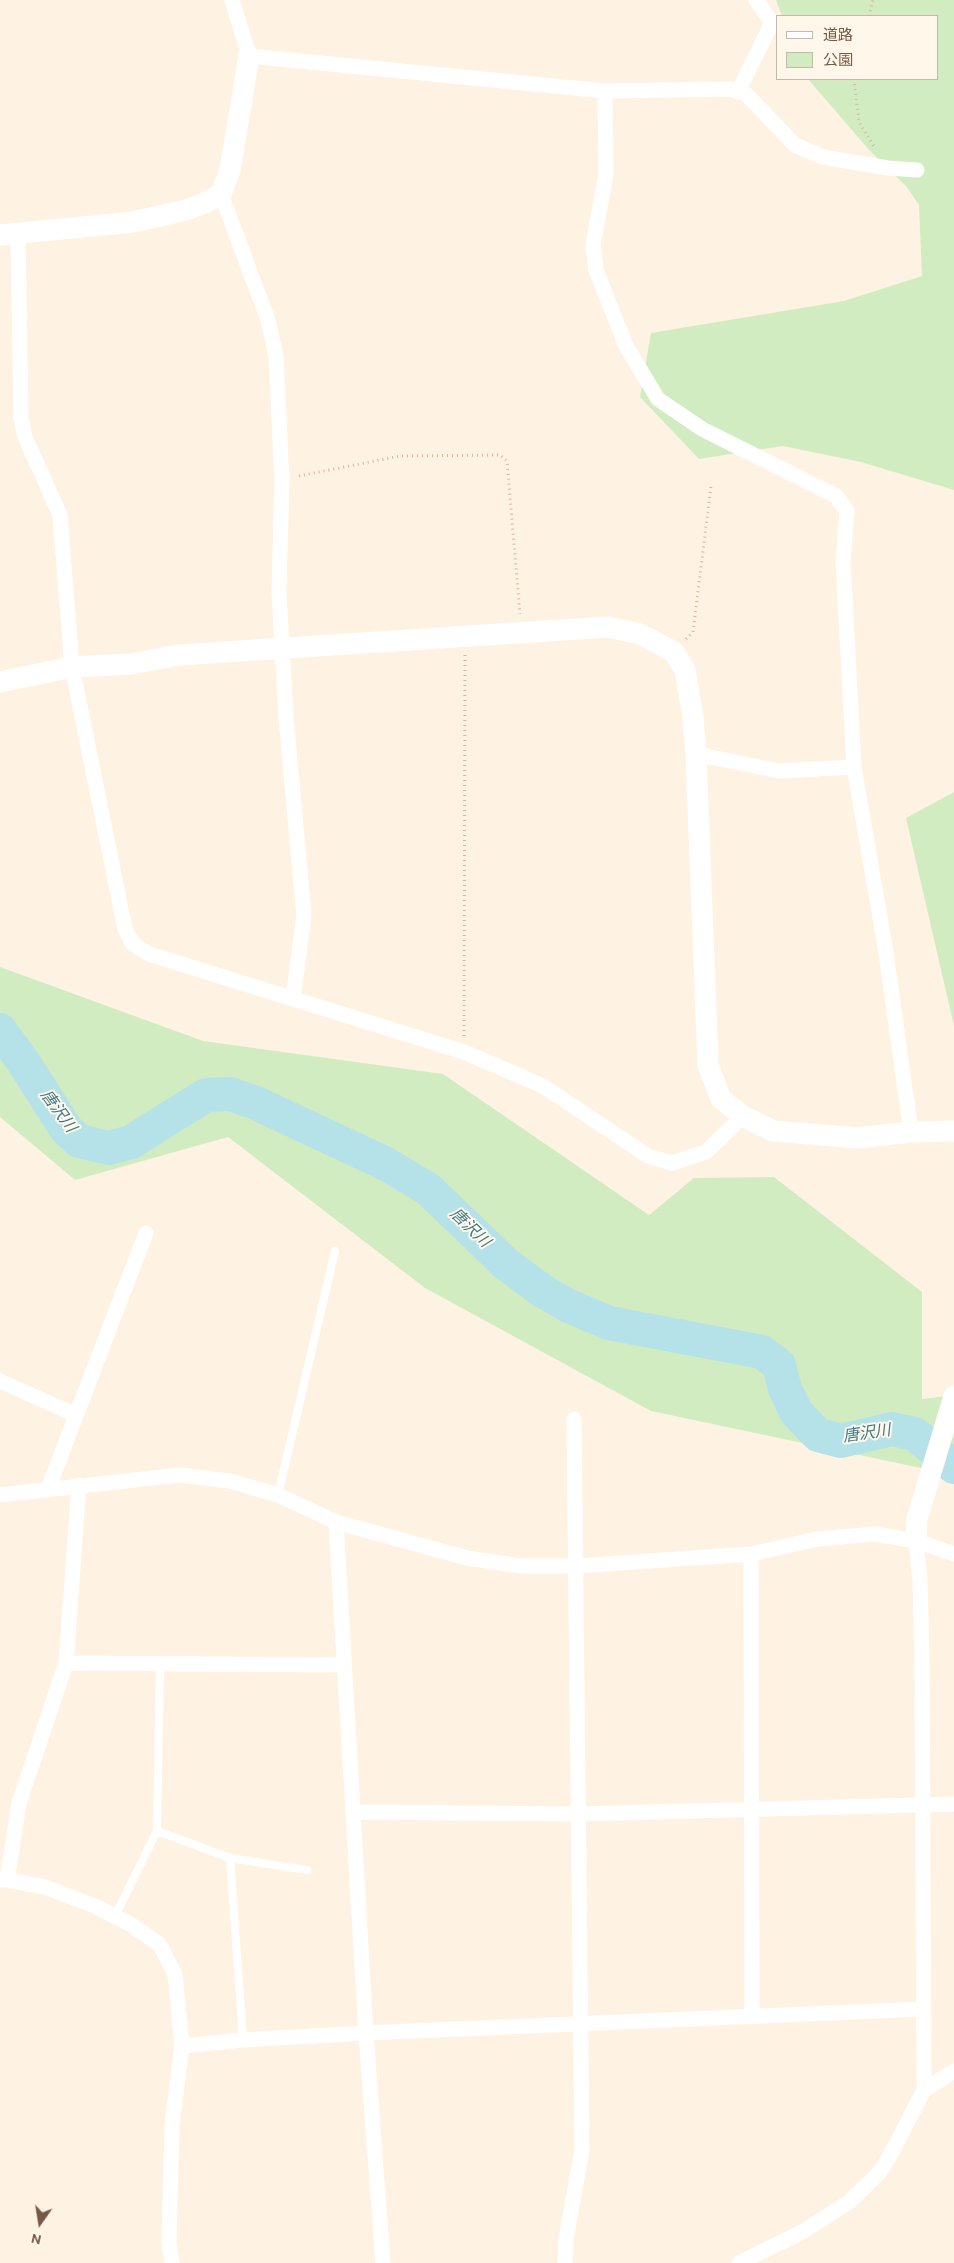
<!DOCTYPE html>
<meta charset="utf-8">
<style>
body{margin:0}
#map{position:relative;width:954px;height:2263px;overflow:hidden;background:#fef3e2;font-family:Overpass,"Noto Sans JP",sans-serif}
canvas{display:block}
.legend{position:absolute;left:776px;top:15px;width:162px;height:65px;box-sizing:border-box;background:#fff7ea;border:1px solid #c9b8a9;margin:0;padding:6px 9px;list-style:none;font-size:15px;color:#775947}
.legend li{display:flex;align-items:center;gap:10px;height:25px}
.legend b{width:25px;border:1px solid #c9b8a9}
.north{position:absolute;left:15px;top:2198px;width:50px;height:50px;-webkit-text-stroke:4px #fff7ea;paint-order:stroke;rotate:193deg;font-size:14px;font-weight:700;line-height:20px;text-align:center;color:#775947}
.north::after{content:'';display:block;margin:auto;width:18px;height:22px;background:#775947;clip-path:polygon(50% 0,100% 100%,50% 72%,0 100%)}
</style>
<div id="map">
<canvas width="954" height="2263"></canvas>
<ul class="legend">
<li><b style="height:6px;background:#fff"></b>道路</li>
<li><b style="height:14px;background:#d1ecc0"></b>公園</li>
</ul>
<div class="north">N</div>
</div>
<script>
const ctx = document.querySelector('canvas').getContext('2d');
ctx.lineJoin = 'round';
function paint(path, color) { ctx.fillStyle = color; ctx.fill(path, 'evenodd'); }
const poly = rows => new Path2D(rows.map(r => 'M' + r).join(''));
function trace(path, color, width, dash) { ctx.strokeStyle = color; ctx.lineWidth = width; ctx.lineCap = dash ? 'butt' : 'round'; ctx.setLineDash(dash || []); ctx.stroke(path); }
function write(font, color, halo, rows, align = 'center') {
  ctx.font = font + ' Overpass,"Noto Sans JP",sans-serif'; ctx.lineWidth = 4; ctx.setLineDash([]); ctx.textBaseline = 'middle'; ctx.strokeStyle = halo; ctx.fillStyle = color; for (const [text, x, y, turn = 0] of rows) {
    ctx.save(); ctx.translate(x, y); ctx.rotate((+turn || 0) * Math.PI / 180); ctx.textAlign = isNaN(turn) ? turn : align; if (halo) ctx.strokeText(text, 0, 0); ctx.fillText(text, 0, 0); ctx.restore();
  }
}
paint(poly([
 [776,0,954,0,954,490,861,462,783,446,699,459,640,397,651,333,844,301,922,276,919,205,906,186,870,151,808,79,938,79,938,16,782,16],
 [954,792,954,1026,906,818],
 [0,967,203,1041,443,1074,649,1215,694,1178,774,1177,922,1292,922,1399,954,1395,954,1475,651,1411,425,1288,228,1137,75,1180,0,1117]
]), '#d1ecc0');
trace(poly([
 [0,1030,22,1060,66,1129,79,1141,109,1148,131,1142,206,1095,230,1094,256,1103,386,1164,428,1189,506,1264,544,1292,569,1306,609,1323,762,1352,779,1365,785,1389,796,1412,818,1435,841,1441,892,1429,915,1434,954,1467]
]), '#b5e1e9', 34);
trace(poly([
 [869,16,873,0],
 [854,79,859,122,875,148],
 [299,476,400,456,500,455,507,461,520,614],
 [686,639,693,632,711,486],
 [464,1036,465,655]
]), '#dab49b', 3, [1, 4]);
trace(poly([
 [278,1495,335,1251],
 [157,1831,230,1858,307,1870],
 [230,1858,243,2040],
 [115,1916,157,1831,160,1664]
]), '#fff', 8);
trace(poly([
 [232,0,249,56,605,91,732,89,746,94,795,145,823,157,888,168,917,170],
 [605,91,606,174,593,245,596,270,626,346,658,399,702,429,836,496,847,511,843,562,854,767,885,946,911,1132],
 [738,92,768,31,771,21,756,0],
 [221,194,268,320,276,356,282,479,279,592,286,717,304,915,293,999],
 [18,234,21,418,25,437,60,515,72,667,125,929,133,944,149,954,464,1052,543,1086,648,1156,672,1163,706,1152,743,1116],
 [696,754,779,771,854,767],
 [0,1381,76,1415],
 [48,1489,146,1233],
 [0,1495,180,1475,230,1481,278,1495,336,1522,467,1558,521,1566,577,1566,751,1554,817,1539,875,1534,916,1541,954,1554],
 [336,1522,366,2033,383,2263],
 [751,1554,752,2017],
 [66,1663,344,1665],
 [353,1812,578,1814,954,1804],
 [0,1880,7,1880,45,1887,95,1906,130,1924,160,1945,175,1975,182,2046,172,2125,169,2242,172,2263],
 [7,1880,19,1803,66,1663,79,1485],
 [182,2046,243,2040,366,2033,922,2009],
 [924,2090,954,2071],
 [565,2263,566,2239,582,2150,574,1419],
 [739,2263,802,2232,849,2202,879,2173,891,2154,924,2090,922,1656,920,1581,916,1541]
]), '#fff', 15);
trace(poly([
 [0,235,133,222,186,210,205,203,221,194,230,170,249,56],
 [0,682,72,667,131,664,179,655,608,627,640,634,674,652,685,670,693,717,696,754,708,1065,721,1099,743,1116,773,1131,857,1138,911,1132,954,1131],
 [916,1541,917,1519,954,1396]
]), '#fff', 21);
write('italic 16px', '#3c7885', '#fff7ea', [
 ["唐沢川",57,1112,54],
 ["唐沢川",469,1229,44],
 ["唐沢川",867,1435,-8]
]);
</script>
